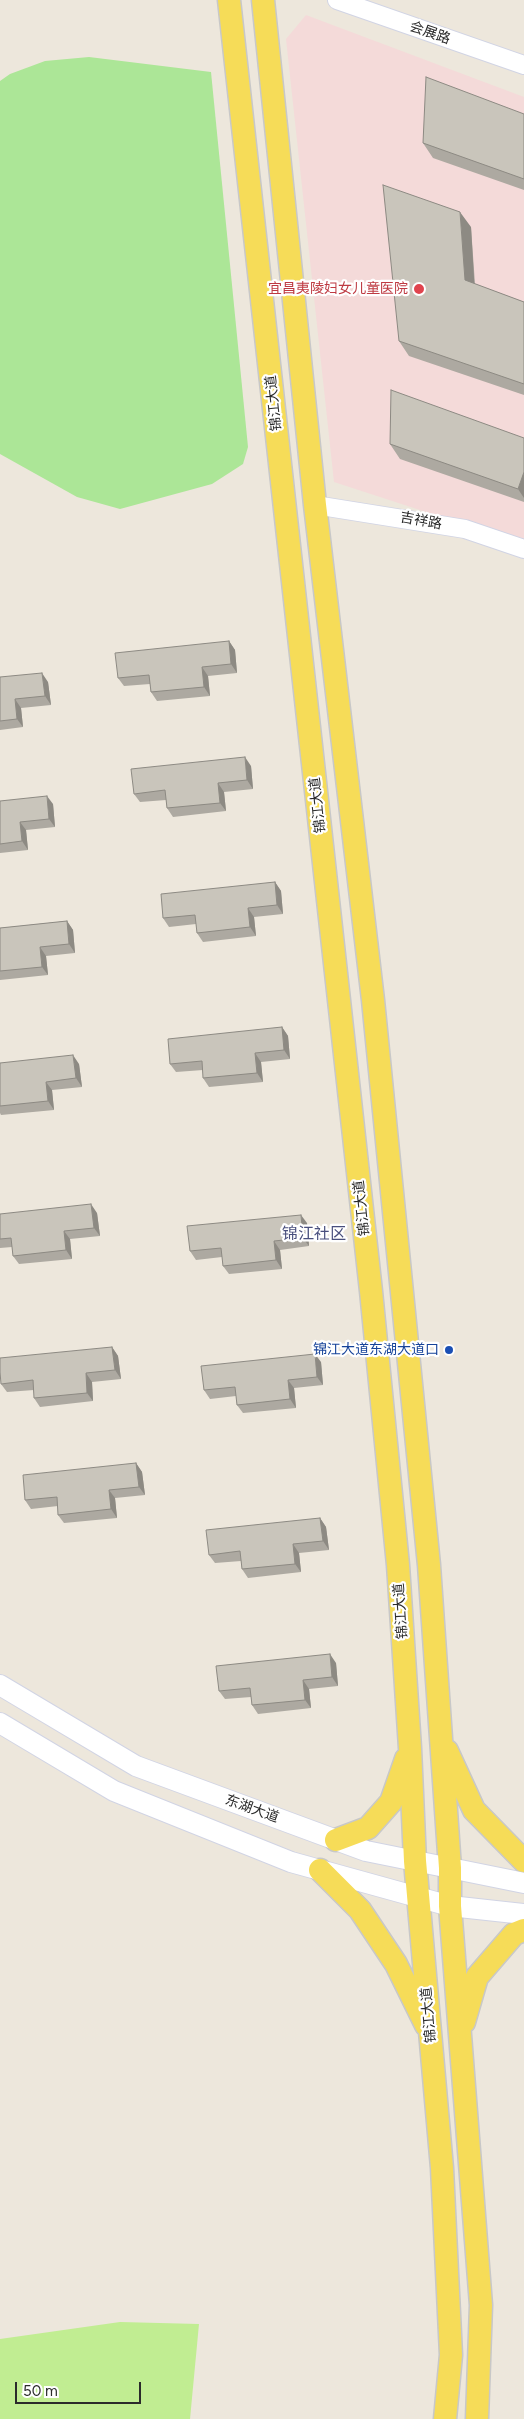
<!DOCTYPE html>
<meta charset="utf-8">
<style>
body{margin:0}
#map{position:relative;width:524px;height:2419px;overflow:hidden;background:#ede7dc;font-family:Figtree,sans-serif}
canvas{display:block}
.scale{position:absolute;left:15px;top:2382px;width:126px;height:22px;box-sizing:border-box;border:2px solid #2b2b2b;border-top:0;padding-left:6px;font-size:15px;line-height:18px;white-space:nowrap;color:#2b2b2b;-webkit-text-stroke:4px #fff;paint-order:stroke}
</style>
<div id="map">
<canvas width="524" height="2419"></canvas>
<div class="scale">50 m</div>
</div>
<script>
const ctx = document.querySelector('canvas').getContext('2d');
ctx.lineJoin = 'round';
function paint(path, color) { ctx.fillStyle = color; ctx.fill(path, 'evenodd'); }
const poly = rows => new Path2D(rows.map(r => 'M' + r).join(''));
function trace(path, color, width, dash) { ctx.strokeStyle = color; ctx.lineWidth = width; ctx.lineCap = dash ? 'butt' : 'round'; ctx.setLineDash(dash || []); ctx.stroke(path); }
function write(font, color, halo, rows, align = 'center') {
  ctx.font = font + ' Figtree,"Noto Sans SC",sans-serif'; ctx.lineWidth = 4.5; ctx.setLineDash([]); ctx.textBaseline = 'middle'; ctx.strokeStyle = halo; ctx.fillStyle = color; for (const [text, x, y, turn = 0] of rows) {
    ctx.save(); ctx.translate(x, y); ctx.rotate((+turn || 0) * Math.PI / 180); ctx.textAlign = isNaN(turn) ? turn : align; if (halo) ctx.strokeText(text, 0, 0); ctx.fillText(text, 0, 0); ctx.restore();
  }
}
paint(poly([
 [306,15,524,97,524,544,334,482,286,39]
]), '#f4dad9');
paint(poly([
 [89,57,211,72,248,447,243,464,212,484,120,509,77,497,0,454,0,81,10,74,45,61]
]), '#ace697');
paint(poly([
 [120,2322,199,2324,190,2419,0,2419,0,2339]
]), '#c1ed92');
const tertiary = poly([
 [337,0,524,65],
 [315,505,465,529,524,549]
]);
const secondary = poly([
 [0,1685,136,1766,366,1851,524,1883],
 [0,1723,114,1791,291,1862,450,1906,524,1914]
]);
const primary = poly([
 [229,0,371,1291,398,1565,410,1748,415,1861,442,2168,451,2355,445,2419],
 [263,0,315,505,373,1000,429,1565,450,1868,450,1906,481,2305,477,2419],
 [447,1751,474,1810,524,1861],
 [336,1840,368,1828,391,1802,406,1759],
 [320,1870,360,1910,396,1964,426,2025],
 [464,2022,477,1977,514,1934,524,1930]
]);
trace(tertiary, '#d1d4e4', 20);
trace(secondary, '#d1d4e4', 22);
trace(primary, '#c8c8c8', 25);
trace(tertiary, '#fff', 18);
trace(secondary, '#fff', 20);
trace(primary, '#f6dc58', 22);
paint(poly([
 [524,114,524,190,433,158,423,143],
 [471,227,475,284,524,302,524,395,409,356,399,341],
 [524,438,524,502,400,459,390,444],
 [229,641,235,650,237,673,208,676,210,696,157,701,151,692,150,684,124,686,118,678],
 [0,677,48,682,51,705,21,708,23,727,0,730],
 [251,766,253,789,224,792,226,811,173,817,167,808,166,800,140,802,134,794],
 [0,801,53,804,55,827,26,830,28,850,0,853],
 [275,882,281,891,283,914,254,917,256,936,203,942,197,933,196,924,169,927,163,918],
 [67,921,73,930,75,953,46,956,48,975,0,980,0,928],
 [282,1027,288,1036,290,1059,261,1062,263,1082,209,1087,203,1078,203,1070,176,1072,170,1064],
 [0,1063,79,1064,82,1087,52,1090,54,1110,1,1115,0,1113],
 [97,1213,100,1236,70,1239,72,1259,19,1264,13,1256,12,1247,0,1248,0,1214],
 [307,1223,309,1246,280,1250,282,1269,229,1274,223,1266,222,1257,196,1260,190,1251],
 [112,1347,118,1356,121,1379,92,1382,93,1401,40,1407,34,1398,34,1390,7,1392,1,1384],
 [321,1362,323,1385,294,1388,296,1408,243,1413,237,1405,236,1396,210,1399,204,1390],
 [136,1463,142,1472,145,1495,115,1498,117,1518,64,1523,58,1515,58,1506,31,1509,25,1500],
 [320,1518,326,1527,329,1550,299,1553,301,1572,248,1578,242,1569,241,1561,215,1563,209,1555],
 [336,1663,338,1686,309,1689,311,1708,258,1714,252,1705,251,1697,225,1699,219,1691]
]), '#ada9a1');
paint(poly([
 [460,212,471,227,475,295,465,280],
 [524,472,524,498,518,489],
 [229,641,235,650,237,673,231,664],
 [202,667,208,676,210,696,204,687],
 [42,673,48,682,51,705,45,696],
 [15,699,21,708,23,727,17,719],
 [245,757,251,766,253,789,247,780],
 [218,783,224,792,226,811,220,803],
 [47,796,53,804,55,827,49,819],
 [20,822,26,830,28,850,22,841],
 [275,882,281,891,283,914,277,905],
 [248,908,254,917,256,936,250,927],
 [67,921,73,930,75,953,69,944],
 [40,947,46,956,48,975,42,967],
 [282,1027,288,1036,290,1059,284,1050],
 [255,1053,261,1062,263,1082,257,1073],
 [73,1055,79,1064,82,1087,76,1078],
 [46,1082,52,1090,54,1110,48,1101],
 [91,1204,97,1213,100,1236,94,1228],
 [301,1215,307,1223,309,1246,303,1238],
 [64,1231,70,1239,72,1259,66,1250],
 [274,1241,280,1250,282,1269,276,1260],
 [112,1347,118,1356,121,1379,115,1370],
 [315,1354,321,1362,323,1385,317,1377],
 [86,1373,92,1382,93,1401,87,1393],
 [288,1380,294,1388,296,1408,290,1399],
 [136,1463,142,1472,145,1495,139,1487],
 [109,1490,115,1498,117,1518,111,1509],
 [320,1518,326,1527,329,1550,323,1541],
 [293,1544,299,1553,301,1572,295,1564],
 [330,1654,336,1663,338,1686,332,1677],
 [303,1680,309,1689,311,1708,305,1700]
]), '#8d8a83');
const building = poly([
 [426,77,524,114,524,179,423,143,426,77],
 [383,185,460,212,465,280,524,302,524,384,399,341,383,185],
 [391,390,524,438,524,472,518,489,390,444,391,390],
 [229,641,231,664,202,667,204,687,151,692,149,675,118,678,115,653,229,641],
 [42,673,45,696,15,699,17,719,0,721,0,677,42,673],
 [245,757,247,780,218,783,220,803,167,808,165,790,134,794,131,769,245,757],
 [47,796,49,819,20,822,22,841,0,844,0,801,47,796],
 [275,882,277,905,248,908,250,927,197,933,195,915,163,918,161,894,275,882],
 [67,921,69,944,40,947,42,967,0,971,0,928,67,921],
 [282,1027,284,1050,255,1053,257,1073,203,1078,202,1061,170,1064,168,1039,282,1027],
 [73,1055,76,1078,46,1082,48,1101,0,1106,0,1063,73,1055],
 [91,1204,94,1228,64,1231,66,1250,13,1256,11,1238,0,1239,0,1214,91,1204],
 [301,1215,303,1238,274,1241,276,1260,223,1266,221,1248,190,1251,187,1226,301,1215],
 [112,1347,115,1370,86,1373,87,1393,34,1398,33,1380,1,1384,0,1372,0,1358,112,1347],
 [315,1354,317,1377,288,1380,290,1399,237,1405,235,1387,204,1390,201,1366,315,1354],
 [136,1463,139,1487,109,1490,111,1509,58,1515,57,1497,25,1500,23,1475,136,1463],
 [320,1518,323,1541,293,1544,295,1564,242,1569,240,1551,209,1555,206,1530,320,1518],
 [330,1654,332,1677,303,1680,305,1700,252,1705,250,1688,219,1691,216,1666,330,1654]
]);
paint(building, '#c9c5bb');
trace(building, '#8d8a83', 1);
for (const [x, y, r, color] of [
 [419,289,6,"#e0444e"],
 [449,1350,5,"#1a4fb4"]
]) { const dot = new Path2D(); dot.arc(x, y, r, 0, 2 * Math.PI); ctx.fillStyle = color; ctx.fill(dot); trace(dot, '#fff', 2); }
write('14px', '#2b2b2b', '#fff', [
 ["会展路",430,33,19],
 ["锦江大道",274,403,-96],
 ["吉祥路",421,521,10],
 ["锦江大道",318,805,-96],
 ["锦江大道",362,1208,-96],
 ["锦江大道",401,1611,-94],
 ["东湖大道",252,1809,20],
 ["锦江大道",429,2015,-95]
]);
write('14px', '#be3a42', '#fff', [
 ["宜昌夷陵妇女儿童医院",408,289]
], 'right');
write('14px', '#164399', '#fff', [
 ["锦江大道东湖大道口",439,1350]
], 'right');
write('16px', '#494f7d', '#fff', [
 ["锦江社区",314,1234]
]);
</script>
